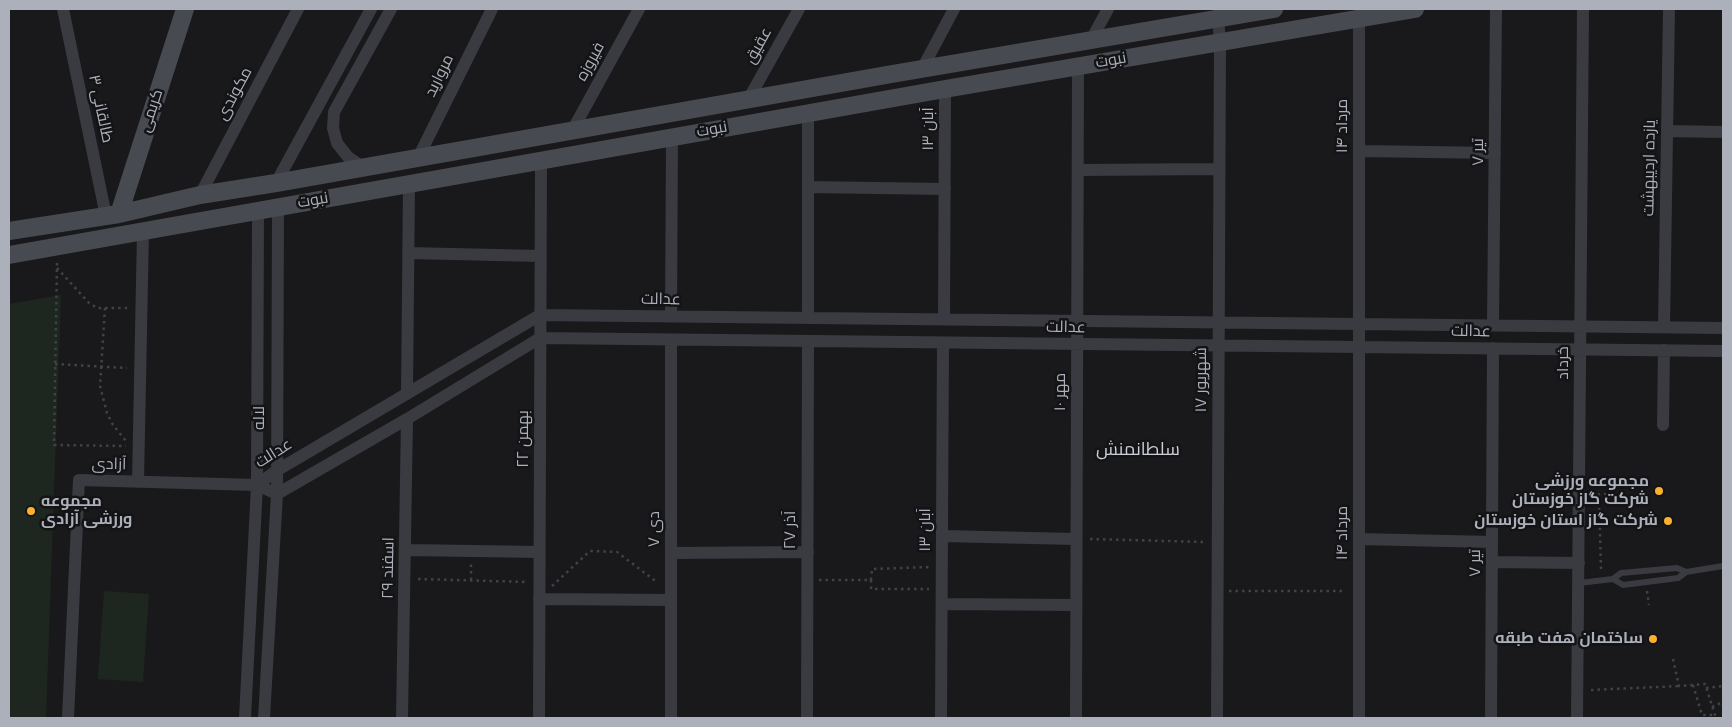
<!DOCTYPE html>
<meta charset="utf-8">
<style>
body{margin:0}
#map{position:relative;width:1732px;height:727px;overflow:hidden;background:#19191b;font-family:Roboto,sans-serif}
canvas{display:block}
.frame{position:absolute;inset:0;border:10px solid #abb0bb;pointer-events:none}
</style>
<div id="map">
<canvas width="1732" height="727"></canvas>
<div class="frame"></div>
</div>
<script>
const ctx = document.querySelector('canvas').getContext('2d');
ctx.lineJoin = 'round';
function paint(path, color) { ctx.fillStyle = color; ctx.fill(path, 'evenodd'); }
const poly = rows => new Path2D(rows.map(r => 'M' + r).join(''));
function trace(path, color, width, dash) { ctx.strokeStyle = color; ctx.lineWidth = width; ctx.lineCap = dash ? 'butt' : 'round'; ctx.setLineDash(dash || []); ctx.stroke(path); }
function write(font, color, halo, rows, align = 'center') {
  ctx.font = font + ' Roboto,Cairo,sans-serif'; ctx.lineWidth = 5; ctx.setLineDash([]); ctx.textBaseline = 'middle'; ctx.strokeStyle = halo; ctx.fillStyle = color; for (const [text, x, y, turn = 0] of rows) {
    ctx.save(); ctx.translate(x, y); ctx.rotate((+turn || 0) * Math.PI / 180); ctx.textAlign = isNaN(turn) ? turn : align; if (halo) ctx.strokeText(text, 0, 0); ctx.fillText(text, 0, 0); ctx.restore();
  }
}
paint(poly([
 [61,295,46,718,9,718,9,304],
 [104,591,149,594,143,682,98,679]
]), '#1e271f');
trace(poly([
 [57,263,54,445,126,446],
 [57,268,89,303,97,308,129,308],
 [105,308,100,386,107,413,113,425,126,441],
 [55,364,127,368],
 [1591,495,1607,494],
 [1599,495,1601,571],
 [1090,539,1204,542],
 [418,579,528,582],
 [471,580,471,564],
 [819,580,871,580,871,589,929,589],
 [871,580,872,569,930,567],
 [552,586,590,551,617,552,658,583],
 [1229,591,1346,591],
 [1647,591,1649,605],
 [1673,659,1679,686,1705,684,1716,718],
 [1693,685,1702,715,1714,715],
 [1706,688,1723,686],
 [1591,690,1679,686],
 [1712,707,1723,702]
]), '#3f4247', 2.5, [2.5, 4]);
trace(poly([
 [1686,572,1723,566],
 [1579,583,1613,579,1623,585,1678,578,1686,572,1677,568,1621,573,1613,579]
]), '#393b40', 6);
trace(poly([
 [63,9,106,216],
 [1091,40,1108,9],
 [922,69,954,9],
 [748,100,799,9],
 [572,131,639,9],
 [1667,131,1723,132],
 [1359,151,1495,153],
 [418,158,492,9],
 [364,168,348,157,337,143,333,128,334,112,391,9],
 [1078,170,1219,169],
 [276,183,371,9],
 [808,187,945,189],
 [200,195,298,9],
 [408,253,541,256],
 [671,316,672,137],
 [808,318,808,113],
 [944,319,945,89],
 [1493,325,1496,9],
 [1664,327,1669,9],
 [407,394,409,184],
 [1663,425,1664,350],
 [138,482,143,231],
 [257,485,276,471,540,315,1723,328],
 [942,536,1076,539],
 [1359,539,1492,542],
 [406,550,539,552],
 [671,553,808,552],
 [1492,562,1579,563],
 [539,599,671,600],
 [942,604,1076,605],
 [68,718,79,480,257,485,277,494,407,419,540,338,1723,351],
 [245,718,257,485,258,211],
 [264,718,277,494,278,207],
 [402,718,407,419],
 [539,718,541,160],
 [671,718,671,340],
 [807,718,808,341],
 [941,718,943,343],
 [1076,718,1078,66],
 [1217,718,1220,42,1218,18],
 [1359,718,1359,18],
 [1491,718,1493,348],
 [1577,718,1583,9]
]), '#393b40', 12);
trace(poly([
 [119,214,185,9],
 [9,231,119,214,200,195,276,183,892,74,1274,9],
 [9,255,945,89,1415,9]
]), '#474a50', 18);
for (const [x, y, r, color] of [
 [1659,491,5,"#fab132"],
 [31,511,5,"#fab132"],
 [1668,521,5,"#fab132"],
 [1653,639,5,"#fab132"]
]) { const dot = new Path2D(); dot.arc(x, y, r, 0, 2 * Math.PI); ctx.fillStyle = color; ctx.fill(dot); trace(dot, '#141416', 2); }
write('16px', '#abb0bb', '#141416', [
 ["عقیق",759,46,-61],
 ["نبوت",1111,61,-10],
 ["فیروزه",591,62,-61],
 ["مروارید",440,76,-64],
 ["مکوندی",235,94,-62],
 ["طالقانی ۳",100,109,78],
 ["کریمی",152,111,-72],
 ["۱۴ مرداد",1343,126,-90],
 ["۱۳ آبان",929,129,-90],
 ["نبوت",712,130,-10],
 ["۷ تیر",1479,152,-90],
 ["یازده اردیبهشت",1650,168,-89],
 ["نبوت",313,201,-10],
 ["عدالت",661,300,1],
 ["عدالت",1066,328,1],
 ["عدالت",1471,332,1],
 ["خرداد",1564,363,-90],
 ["۱۷ شهریور",1202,380,-90],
 ["۱۰ مهر",1061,392,-90],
 ["لاله",260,418,-90],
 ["۲۲ بهمن",524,439,-90],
 ["عدالت",274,454,-32],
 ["آزادی",109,465,1],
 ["۷ دی",655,529,-90],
 ["۲۷ آذر",791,530,-90],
 ["۱۳ آبان",926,530,-90],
 ["۱۴ مرداد",1343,533,-90],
 ["۷ تیر",1476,563,-90],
 ["۲۹ اسفند",389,568,-89]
]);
write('bold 16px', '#abb0bb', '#141416', [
 ["مجموعه ورزشی",1649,482],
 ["شرکت گاز خوزستان",1649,500],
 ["مجموعه",41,502,"left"],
 ["ورزشی آزادی",41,520,"left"],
 ["شرکت گاز استان خوزستان",1658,521],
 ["ساختمان هفت طبقه",1643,639]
], 'right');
write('18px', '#cccfd7', '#141416', [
 ["سلطانمنش",1138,450]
]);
</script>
